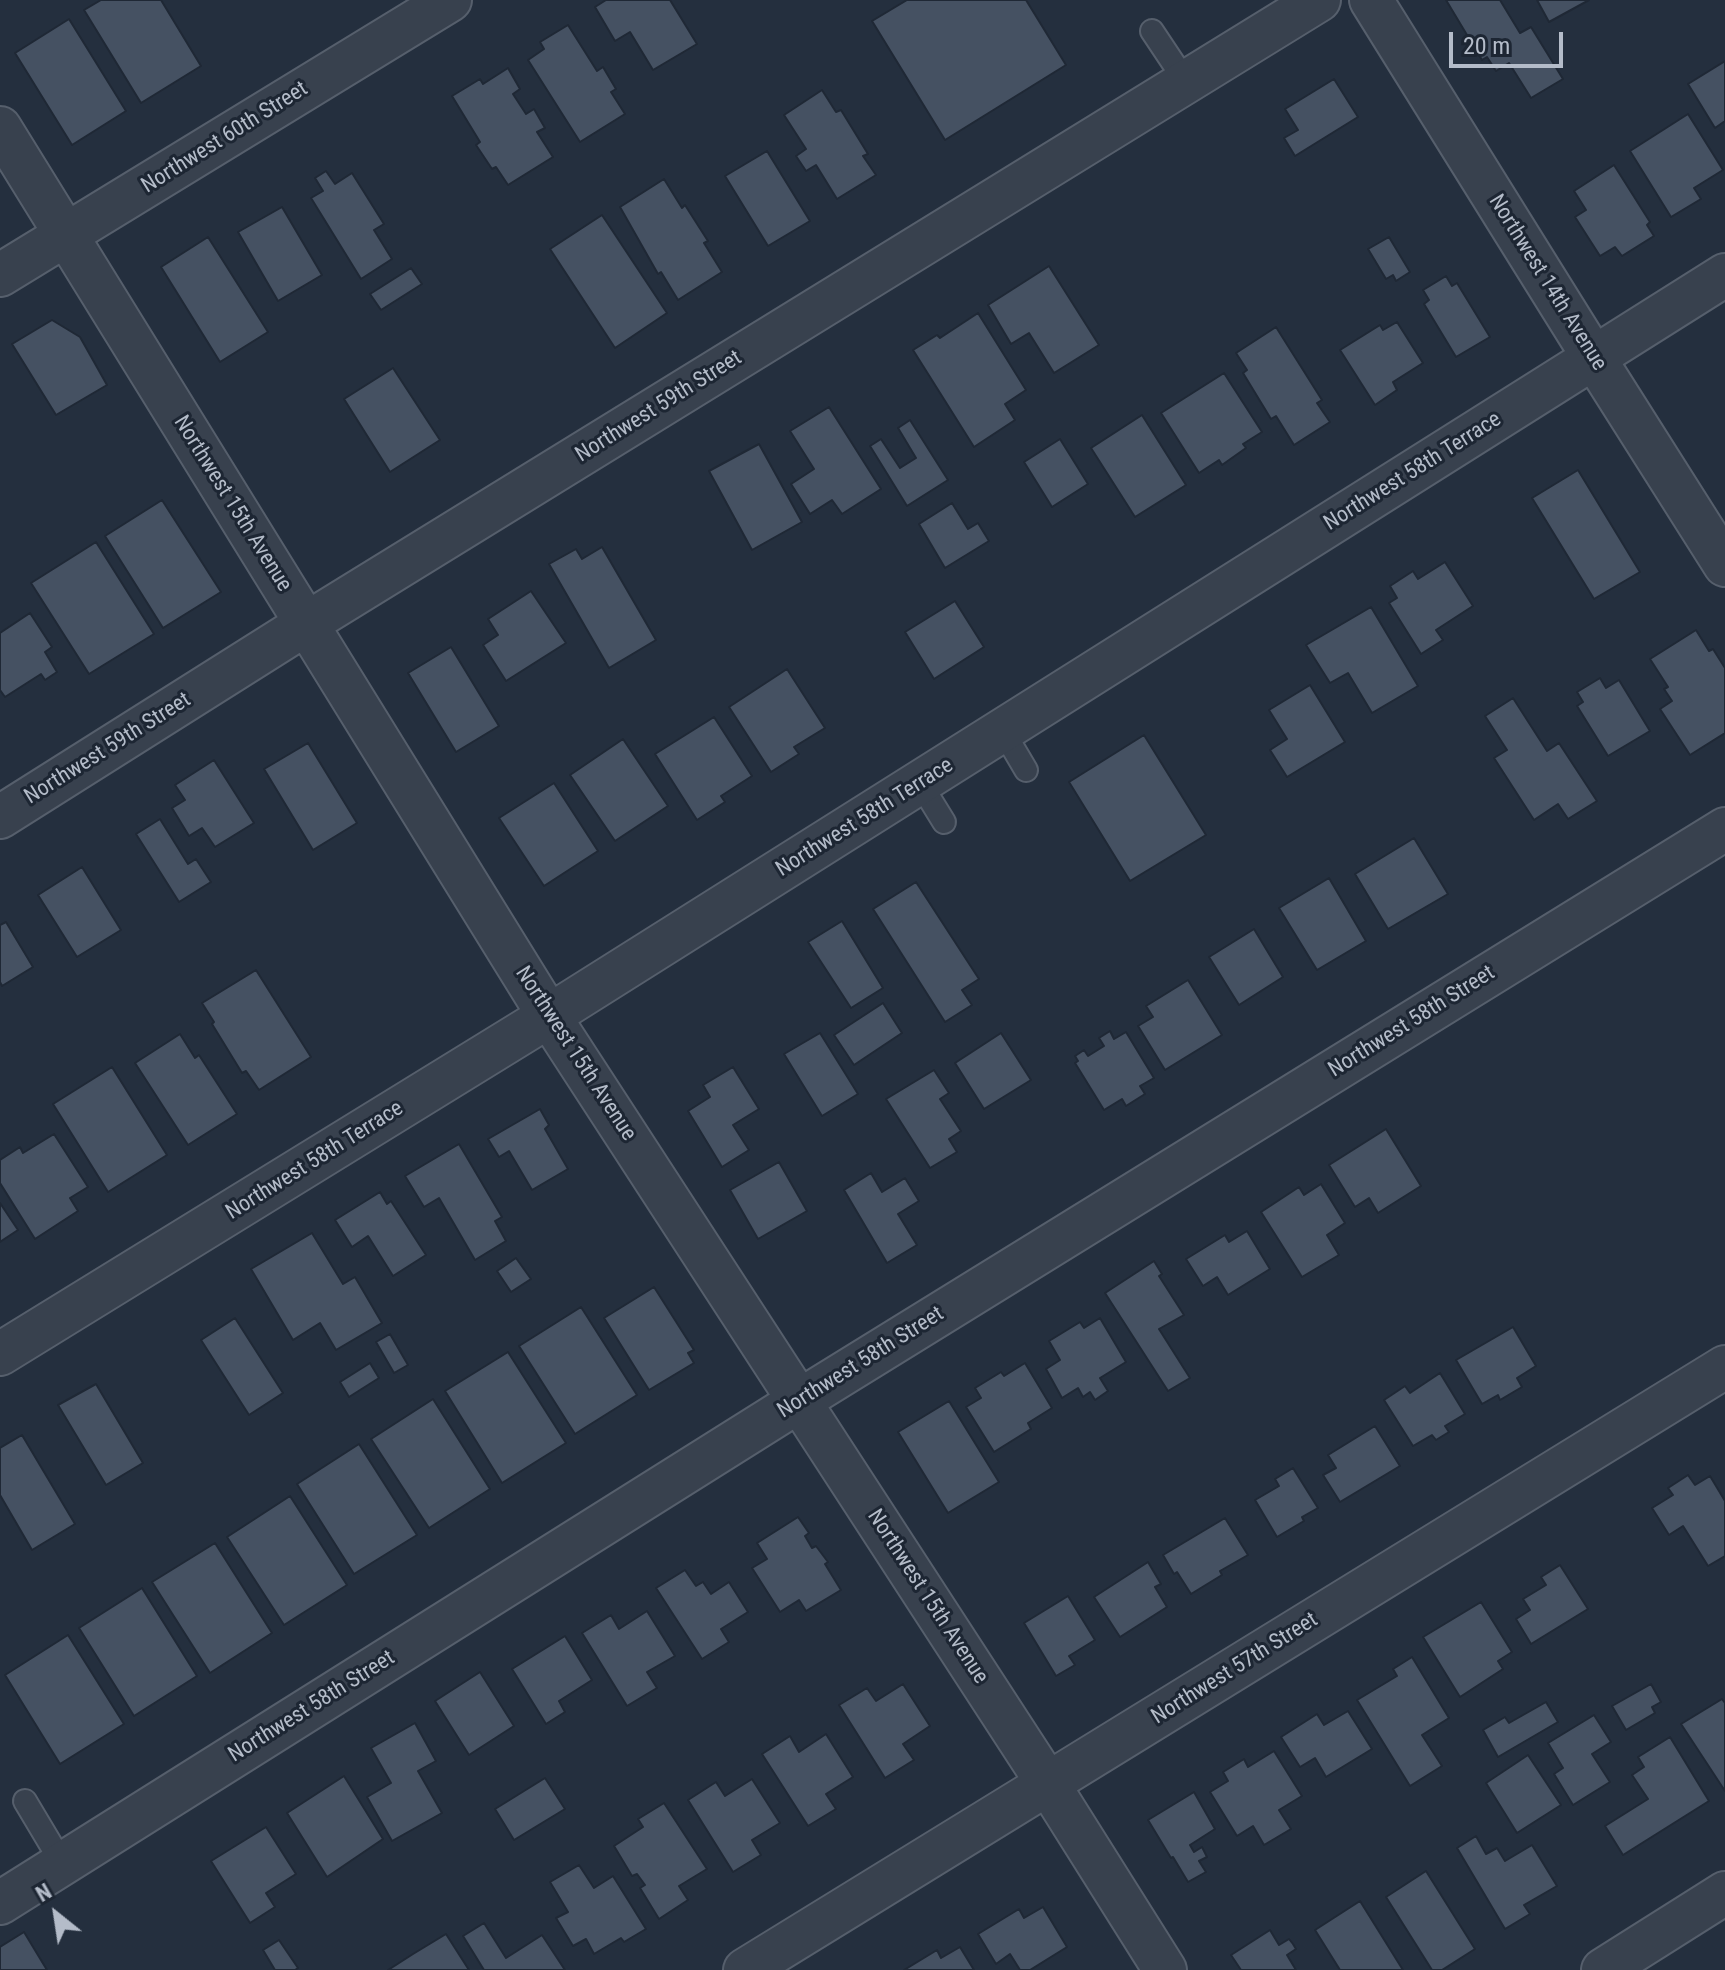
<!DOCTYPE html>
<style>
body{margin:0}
#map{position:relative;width:1725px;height:1970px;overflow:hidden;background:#242f3e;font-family:"Roboto Condensed",sans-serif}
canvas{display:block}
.north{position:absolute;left:16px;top:1874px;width:80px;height:80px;-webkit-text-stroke:6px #1d2633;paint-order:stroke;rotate:330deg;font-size:22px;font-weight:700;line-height:32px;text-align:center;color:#b4bcc9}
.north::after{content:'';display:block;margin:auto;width:28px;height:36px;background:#b4bcc9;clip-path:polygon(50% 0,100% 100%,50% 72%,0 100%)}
.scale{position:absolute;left:1449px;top:32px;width:114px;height:36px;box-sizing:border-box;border:4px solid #b4bcc9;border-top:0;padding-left:10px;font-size:24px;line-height:28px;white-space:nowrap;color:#b4bcc9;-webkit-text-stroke:6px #1d2633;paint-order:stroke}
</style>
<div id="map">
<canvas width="1725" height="1970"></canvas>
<div class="north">N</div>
<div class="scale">20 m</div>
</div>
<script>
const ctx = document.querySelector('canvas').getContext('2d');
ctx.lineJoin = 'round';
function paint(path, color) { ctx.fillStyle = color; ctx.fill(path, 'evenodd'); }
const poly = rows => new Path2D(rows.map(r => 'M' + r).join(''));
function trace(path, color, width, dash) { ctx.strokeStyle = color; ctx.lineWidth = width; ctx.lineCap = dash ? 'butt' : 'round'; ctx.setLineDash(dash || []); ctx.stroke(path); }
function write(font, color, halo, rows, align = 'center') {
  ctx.font = font + ' "Roboto Condensed",sans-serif'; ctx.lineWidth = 6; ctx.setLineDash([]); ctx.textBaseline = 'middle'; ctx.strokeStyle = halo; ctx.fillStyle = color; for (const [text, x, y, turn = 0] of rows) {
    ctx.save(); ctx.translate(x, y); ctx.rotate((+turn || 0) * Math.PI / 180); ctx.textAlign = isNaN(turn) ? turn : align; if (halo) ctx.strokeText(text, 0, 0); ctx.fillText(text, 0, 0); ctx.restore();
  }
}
const building = poly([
 [101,0,161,0,201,66,141,103,84,10,101,0],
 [606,0,670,0,697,44,653,70,630,32,615,41,595,7,606,0],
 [907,0,1026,0,1066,65,945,140,872,21,907,0],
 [1446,0,1500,0,1520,33,1531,27,1563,79,1531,98,1509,63,1496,71,1487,57,1482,60,1446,0],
 [1537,0,1589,0,1549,22,1537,0],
 [69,19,126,111,72,145,15,53,69,19],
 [568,25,597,71,603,67,616,89,611,92,625,114,580,142,528,60,544,49,540,42,568,25],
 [1725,61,1725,121,1715,128,1688,84,1725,61],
 [508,68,520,89,513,94,526,114,534,109,545,128,537,132,553,157,508,185,496,167,492,169,476,145,480,142,452,96,480,79,483,84,508,68],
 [1334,79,1358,117,1295,156,1284,138,1298,130,1285,109,1334,79],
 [822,90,836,112,841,110,868,154,863,156,876,175,837,199,816,165,806,171,796,156,806,149,784,115,822,90],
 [1688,114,1723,170,1694,188,1701,199,1671,217,1630,151,1688,114],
 [767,151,810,221,768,246,725,176,767,151],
 [1614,165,1650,222,1647,225,1654,236,1622,256,1615,247,1600,256,1575,217,1586,210,1574,191,1614,165],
 [326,171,335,184,352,173,384,224,374,230,392,259,361,279,311,198,323,191,315,178,326,171],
 [664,179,682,208,685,205,708,241,704,243,722,272,678,300,661,272,658,274,620,207,664,179],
 [282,207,322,275,278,301,238,232,282,207],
 [602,215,667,313,615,348,550,249,602,215],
 [208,237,268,332,220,362,161,267,208,237],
 [1389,237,1410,272,1396,281,1393,275,1386,279,1368,249,1389,237],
 [1049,266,1099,345,1054,373,1029,333,1011,344,988,305,1049,266],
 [411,268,422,284,381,310,370,294,411,268],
 [1446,276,1452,286,1457,283,1490,337,1456,357,1424,304,1429,300,1423,290,1446,276],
 [978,313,1026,390,1005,404,1015,420,974,447,913,350,937,335,940,338,978,313],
 [52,320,80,337,107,385,56,415,12,344,52,320],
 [1397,322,1423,363,1393,382,1397,390,1375,405,1340,350,1380,325,1383,330,1397,322],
 [1276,327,1322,400,1317,403,1330,422,1294,445,1276,416,1271,419,1243,373,1247,370,1236,353,1276,327],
 [393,368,440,440,390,472,344,399,393,368],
 [1224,373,1262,432,1243,444,1246,448,1222,465,1219,460,1199,473,1161,413,1224,373],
 [829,407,881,489,842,514,832,500,810,514,791,484,814,469,790,431,829,407],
 [1142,415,1186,485,1135,517,1091,448,1142,415],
 [910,420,948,480,907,506,870,446,881,439,900,468,916,458,898,428,910,420],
 [1060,439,1088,484,1052,507,1024,462,1060,439],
 [759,444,802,522,752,550,709,471,759,444],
 [1578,470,1640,572,1594,599,1532,498,1578,470],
 [162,500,221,592,163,628,105,536,162,500],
 [952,503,968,529,978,523,989,541,945,568,919,524,952,503],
 [96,542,154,634,89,674,31,583,96,542],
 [602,547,656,640,609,668,549,564,576,549,582,559,602,547],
 [1445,562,1473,606,1436,630,1443,640,1421,654,1389,603,1397,598,1390,586,1413,571,1418,579,1445,562],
 [531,591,566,643,506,681,483,645,498,635,488,619,531,591],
 [955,601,984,647,934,679,905,632,955,601],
 [1371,607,1418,686,1372,713,1348,673,1330,683,1306,645,1371,607],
 [30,613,52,647,45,652,57,672,45,680,41,674,5,697,0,690,0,633,30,613],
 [1696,630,1709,651,1713,649,1725,668,1725,733,1690,755,1660,709,1672,701,1664,689,1668,687,1650,659,1696,630],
 [451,647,499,726,456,752,408,673,451,647],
 [787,669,825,728,794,747,799,754,771,772,729,707,787,669],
 [1600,678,1606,688,1619,680,1650,731,1608,756,1577,706,1583,702,1577,692,1600,678],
 [1310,685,1345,742,1287,777,1270,750,1287,739,1269,710,1310,685],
 [1513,698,1547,751,1559,743,1597,801,1568,819,1558,804,1534,820,1494,758,1507,750,1485,716,1513,698],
 [714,717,752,776,721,796,725,802,697,820,655,754,714,717],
 [1144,735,1206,835,1130,881,1069,782,1144,735],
 [623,739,668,806,615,841,570,775,623,739],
 [308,743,357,823,313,850,264,769,308,743],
 [214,760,254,823,215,847,202,828,189,836,172,808,185,800,175,785,214,760],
 [554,783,598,851,544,886,499,818,554,783],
 [160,819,188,864,196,859,211,882,179,902,136,834,160,819],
 [1414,838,1448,894,1388,929,1355,874,1414,838],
 [82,867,121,930,77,957,38,895,82,867],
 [1329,878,1366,941,1317,970,1279,908,1329,878],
 [916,882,979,979,962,990,972,1005,945,1022,873,909,916,882],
 [842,921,883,988,851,1008,808,942,842,921],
 [6,922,33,967,2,986,0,982,0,925,6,922],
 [1254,929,1283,977,1239,1005,1209,957,1254,929],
 [256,970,311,1057,259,1090,246,1071,242,1073,212,1024,214,1022,202,1003,256,970],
 [1188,980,1222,1035,1165,1070,1138,1026,1153,1017,1146,1006,1188,980],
 [883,1003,902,1033,854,1065,834,1035,883,1003],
 [1110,1031,1114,1039,1126,1032,1154,1078,1140,1086,1145,1094,1126,1106,1122,1099,1104,1110,1075,1063,1078,1061,1075,1056,1084,1050,1088,1056,1104,1046,1099,1038,1110,1031],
 [820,1033,858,1094,822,1116,784,1054,820,1033],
 [1001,1033,1031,1080,984,1109,955,1063,1001,1033],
 [180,1034,195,1058,199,1055,237,1114,188,1145,135,1063,180,1034],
 [112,1067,167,1155,108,1192,53,1104,112,1067],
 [733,1067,759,1109,733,1125,749,1150,722,1167,688,1111,710,1097,703,1085,733,1067],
 [934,1070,949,1093,940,1099,961,1131,949,1139,957,1152,930,1168,886,1099,934,1070],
 [540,1109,549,1125,545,1129,568,1169,532,1190,509,1151,499,1157,488,1139,540,1109],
 [1386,1129,1421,1186,1378,1213,1369,1198,1355,1207,1329,1165,1386,1129],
 [54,1134,88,1187,70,1198,78,1211,35,1239,0,1183,0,1160,20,1147,23,1153,54,1134],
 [459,1144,502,1217,495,1221,506,1241,475,1260,439,1198,424,1207,405,1176,459,1144],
 [779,1162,807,1211,758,1239,730,1190,779,1162],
 [871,1173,882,1192,905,1178,919,1201,898,1214,917,1245,887,1263,844,1190,871,1173],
 [1321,1184,1345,1223,1327,1235,1339,1255,1302,1277,1261,1212,1299,1187,1304,1195,1321,1184],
 [380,1192,387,1204,391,1201,426,1255,393,1276,368,1236,352,1247,335,1220,380,1192],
 [0,1203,18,1230,0,1242,0,1203],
 [1247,1231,1270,1269,1228,1295,1217,1277,1203,1286,1186,1259,1225,1235,1229,1242,1247,1231],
 [312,1233,343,1284,355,1277,382,1323,336,1350,320,1323,293,1340,251,1269,312,1233],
 [516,1258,531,1279,511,1292,497,1271,516,1258],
 [1154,1261,1162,1274,1159,1276,1184,1315,1159,1329,1190,1378,1168,1391,1105,1293,1154,1261],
 [654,1287,694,1350,688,1353,694,1363,649,1390,604,1318,654,1287],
 [581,1307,637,1395,575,1434,519,1346,581,1307],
 [235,1318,283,1393,249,1415,201,1340,235,1318],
 [1100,1318,1126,1362,1100,1378,1108,1391,1095,1400,1090,1392,1083,1397,1078,1388,1062,1398,1046,1369,1060,1360,1049,1341,1080,1322,1084,1328,1100,1318],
 [1513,1327,1536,1366,1517,1378,1522,1387,1500,1400,1498,1395,1482,1404,1456,1360,1513,1327],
 [390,1334,408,1365,394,1373,376,1342,390,1334],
 [508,1352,566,1443,502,1483,445,1391,508,1352],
 [370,1363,379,1378,349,1397,340,1382,370,1363],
 [1025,1363,1052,1408,1028,1423,1031,1429,994,1452,966,1407,981,1398,975,1388,1001,1372,1004,1376,1025,1363],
 [1440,1373,1465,1414,1445,1426,1449,1432,1436,1440,1432,1435,1413,1446,1384,1400,1405,1386,1410,1393,1440,1373],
 [96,1384,143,1463,106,1485,58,1405,96,1384],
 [433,1399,490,1489,429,1528,371,1439,433,1399],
 [949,1401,999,1482,948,1513,898,1432,949,1401],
 [1375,1426,1400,1466,1340,1502,1323,1475,1336,1468,1328,1455,1375,1426],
 [22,1435,75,1524,32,1550,0,1495,0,1448,22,1435],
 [359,1444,417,1535,354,1574,297,1484,359,1444],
 [1293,1468,1318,1508,1302,1517,1304,1521,1277,1537,1255,1500,1279,1486,1275,1479,1293,1468],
 [1688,1475,1695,1485,1710,1476,1725,1501,1725,1556,1708,1566,1683,1526,1669,1535,1652,1508,1673,1495,1668,1488,1688,1475],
 [290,1496,347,1585,284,1625,227,1537,290,1496],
 [798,1517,809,1533,805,1536,812,1548,816,1546,828,1562,825,1564,841,1590,806,1611,799,1600,780,1612,752,1568,767,1559,757,1543,798,1517],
 [1225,1518,1248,1555,1220,1571,1222,1575,1191,1594,1177,1572,1174,1574,1163,1555,1225,1518],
 [215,1543,272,1633,210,1673,152,1582,215,1543],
 [1148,1562,1161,1584,1155,1587,1167,1607,1120,1637,1094,1597,1148,1562],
 [1560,1565,1588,1609,1531,1644,1516,1619,1530,1610,1523,1599,1546,1585,1541,1577,1560,1565],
 [685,1570,696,1586,703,1582,711,1594,729,1582,748,1612,721,1629,729,1642,702,1659,656,1588,685,1570],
 [142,1588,197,1676,134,1716,79,1628,142,1588],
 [1068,1596,1095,1640,1069,1656,1075,1665,1056,1676,1024,1623,1068,1596],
 [1481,1602,1512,1652,1498,1661,1503,1669,1460,1697,1423,1637,1481,1602],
 [647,1611,675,1656,647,1672,657,1688,627,1706,582,1633,611,1615,619,1629,647,1611],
 [68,1635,124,1724,60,1764,5,1675,68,1635],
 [565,1636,592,1680,559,1701,565,1712,546,1724,512,1669,565,1636],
 [1412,1657,1449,1718,1422,1735,1442,1766,1410,1786,1357,1700,1397,1676,1393,1669,1412,1657],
 [480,1672,514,1726,469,1755,435,1701,480,1672],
 [903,1684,930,1726,903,1744,914,1760,885,1778,839,1705,867,1688,876,1701,903,1684],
 [1651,1684,1661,1702,1652,1707,1655,1713,1626,1730,1612,1706,1651,1684],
 [1722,1699,1725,1703,1725,1791,1681,1724,1722,1699],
 [1546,1702,1558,1722,1498,1757,1483,1730,1505,1717,1509,1723,1546,1702],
 [1348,1711,1372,1749,1326,1777,1315,1758,1300,1767,1281,1737,1317,1714,1324,1725,1348,1711],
 [1594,1715,1611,1742,1592,1754,1610,1782,1573,1805,1554,1774,1563,1768,1548,1743,1594,1715],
 [415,1723,436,1761,418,1771,442,1813,392,1841,367,1797,391,1783,371,1748,415,1723],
 [826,1734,853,1777,826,1794,836,1809,808,1826,762,1754,790,1736,799,1752,826,1734],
 [1670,1737,1709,1801,1623,1855,1605,1826,1648,1799,1632,1775,1644,1767,1638,1757,1670,1737],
 [1274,1751,1302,1796,1279,1810,1291,1829,1264,1845,1253,1826,1237,1836,1210,1792,1228,1781,1223,1772,1244,1759,1248,1767,1274,1751],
 [1528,1755,1561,1805,1517,1833,1486,1783,1528,1755],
 [344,1776,383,1839,327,1877,287,1813,344,1776],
 [545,1778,565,1809,514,1840,495,1809,545,1778],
 [752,1779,780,1823,752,1840,761,1855,733,1872,688,1800,716,1782,725,1796,752,1779],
 [1194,1792,1215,1829,1190,1845,1194,1852,1202,1847,1207,1857,1199,1861,1206,1872,1188,1882,1173,1857,1171,1858,1148,1820,1194,1792],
 [664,1803,707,1869,679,1886,688,1900,659,1919,640,1888,645,1885,637,1874,632,1876,614,1846,643,1827,638,1819,664,1803],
 [266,1827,296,1874,266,1893,275,1907,250,1923,211,1861,266,1827],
 [1476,1836,1486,1854,1497,1848,1505,1861,1532,1845,1557,1886,1524,1905,1530,1914,1505,1929,1457,1848,1476,1836],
 [579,1865,594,1888,613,1876,646,1929,624,1942,621,1938,594,1954,586,1939,573,1946,556,1918,568,1912,550,1882,579,1865],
 [1426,1871,1475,1949,1442,1970,1432,1970,1386,1897,1426,1871],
 [1360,1901,1403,1970,1340,1970,1315,1930,1360,1901],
 [1043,1907,1067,1947,1030,1970,1020,1970,1010,1954,996,1964,978,1934,1019,1909,1024,1918,1043,1907],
 [484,1923,506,1958,542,1935,565,1970,484,1970,463,1936,484,1923],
 [1270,1930,1279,1945,1289,1939,1293,1944,1296,1949,1287,1955,1296,1970,1241,1970,1231,1955,1270,1930],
 [24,1932,47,1970,0,1970,0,1947,24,1932],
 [446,1934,469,1970,388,1970,413,1954,446,1934],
 [279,1940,298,1968,295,1970,275,1970,263,1950,279,1940],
 [960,1947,974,1970,904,1970,937,1950,941,1958,960,1947]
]);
paint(building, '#455162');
trace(building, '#1f2835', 2);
const service = poly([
 [1152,31,1186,82],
 [1003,731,1026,770],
 [920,783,944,822],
 [25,1801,62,1863]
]);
const minor = poly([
 [1371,0,1594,358,1725,565],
 [0,128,549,1016,1048,1784,1165,1970],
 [0,275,450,0],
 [0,817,306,624,1319,0],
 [0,1354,549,1016,1725,275],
 [0,1903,799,1401,1725,829],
 [745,1970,1725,1367],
 [1603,1970,1725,1893]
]);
trace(service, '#565f6c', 26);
trace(minor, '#565f6c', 46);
trace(service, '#38414e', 22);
trace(minor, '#38414e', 42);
write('22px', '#b4bcc9', '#1d2633', [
 ["Northwest 60th Street",225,138,-32],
 ["Northwest 14th Avenue",1547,283,58],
 ["Northwest 59th Street",659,407,-32],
 ["Northwest 58th Terrace",1413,472,-32],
 ["Northwest 15th Avenue",232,504,58],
 ["Northwest 59th Street",108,749,-32],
 ["Northwest 58th Terrace",865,818,-32],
 ["Northwest 58th Street",1412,1022,-32],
 ["Northwest 15th Avenue",575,1054,57],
 ["Northwest 58th Terrace",315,1161,-32],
 ["Northwest 58th Street",861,1363,-32],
 ["Northwest 15th Avenue",927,1597,57],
 ["Northwest 57th Street",1235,1669,-32],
 ["Northwest 58th Street",312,1707,-32]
]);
</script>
